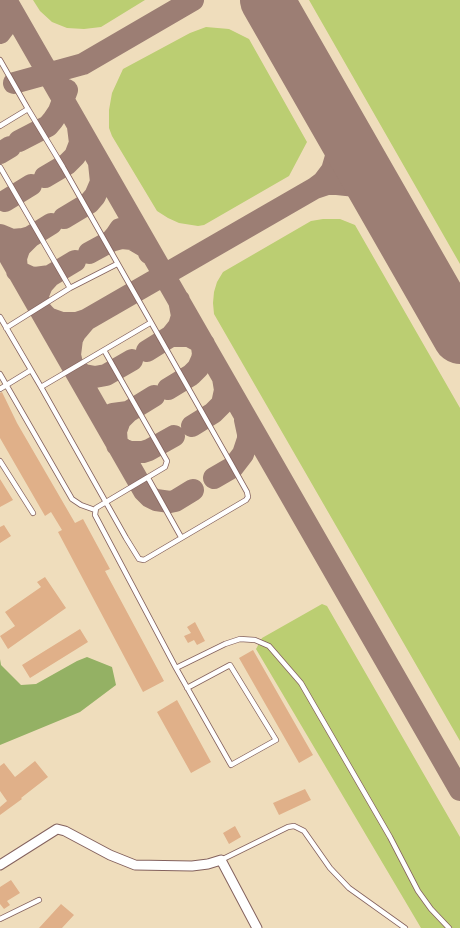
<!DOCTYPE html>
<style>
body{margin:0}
canvas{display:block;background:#efddbc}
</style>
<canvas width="460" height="928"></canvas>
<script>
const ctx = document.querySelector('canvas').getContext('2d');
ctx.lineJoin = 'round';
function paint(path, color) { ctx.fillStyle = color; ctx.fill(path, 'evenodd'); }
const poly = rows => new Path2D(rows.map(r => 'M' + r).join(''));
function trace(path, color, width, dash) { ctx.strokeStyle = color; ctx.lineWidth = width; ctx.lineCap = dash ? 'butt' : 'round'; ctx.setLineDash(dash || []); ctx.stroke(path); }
paint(poly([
 [33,0,145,0,101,27,84,29,67,28,52,22,40,11],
 [309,0,460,0,460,264],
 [206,27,229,29,249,39,307,142,289,176,204,225,198,226,179,223,168,218,157,211,112,136,109,128,109,110,112,93,123,69,190,33],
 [323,219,340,219,355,225,460,408,460,741,214,314,213,303,214,292,217,282,223,272,311,221],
 [322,604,327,606,460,837,460,928,421,928,256,649,262,638]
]), '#bbce72');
paint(poly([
 [87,657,112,667,116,685,80,712,0,745,0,659,1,665,21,685,36,684,77,661]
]), '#94b164');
trace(poly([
 [6,0,460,790],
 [0,33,6,25,9,15,6,0],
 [14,83,83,64,193,0],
 [19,141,48,126,53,120,59,111,67,90],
 [0,153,10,147],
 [45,177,67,164,75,156,80,143,78,127],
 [315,188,327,184,337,184,356,186,372,194,384,205],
 [5,201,31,185],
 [64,218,89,203,95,196,101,182,99,163],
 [0,235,12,240,23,239,30,237,20,247,18,252,16,258,17,271,30,277,35,278,50,276,42,285,38,295,39,308,44,314,48,318,62,323,77,323,86,320,75,333,72,339,70,355,73,368,84,375,95,377,106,375,132,360],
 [30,237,51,224],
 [0,240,144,491,150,497,156,500,170,502,175,501,193,490],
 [111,241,122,238,132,239,149,249,149,253],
 [89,253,111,241,116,235,120,229],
 [50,276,75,261],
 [179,300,182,316,179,326,171,336,189,336,204,344],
 [86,320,315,188,323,182,332,170,337,153,339,135,335,118],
 [147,351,171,336],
 [168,389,191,375,198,368,202,359,203,354,201,340],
 [128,412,120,420,116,431,117,445,123,449,130,452,143,452,149,450,174,436],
 [113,414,128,412,154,396],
 [192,426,213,413,222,404,225,390,223,378],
 [214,478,233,467,243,454,248,439,248,434,245,420]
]), '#9c7e74', 22);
trace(poly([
 [267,0,460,337]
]), '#9c7e74', 54);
paint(poly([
 [2,392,17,423,75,523,83,519,110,569,105,571,164,681,143,692,58,532,62,530,51,512,45,516,0,438,0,393],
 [0,479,13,500,0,507],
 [4,525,11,536,0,543,0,527],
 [45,577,66,608,8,649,0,636,15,626,5,612,41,587,37,582],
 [195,622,205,641,197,645,194,640,188,643,184,636,191,633,187,627],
 [80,629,88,642,30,678,22,665],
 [253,650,313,755,299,763,239,658],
 [177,700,211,762,191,773,157,712],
 [35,761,48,777,21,798,22,799,0,815,0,807,7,801,0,791,0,766,4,763,15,777],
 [305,789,311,800,279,815,273,803],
 [235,826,241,837,229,844,223,833],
 [11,880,20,893,7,901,10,905,4,909,0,904,0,887],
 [61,904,74,915,62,928,39,928]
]), '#e0b089');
const lane = poly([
 [0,60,28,109],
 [0,126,28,109,63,167,233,467,247,492,248,497,246,500,144,560,139,559,126,538,41,387,0,317],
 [0,167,70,288,6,328],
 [70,288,117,264],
 [104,350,167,461,165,467,96,508,95,515,176,668],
 [0,374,72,499,81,505,95,510],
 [41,387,150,323],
 [0,389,31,370],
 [0,461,33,513],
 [148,478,181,537],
 [187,688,230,665,276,740,231,765,176,668,225,644,240,639,255,640,269,646,301,683,390,837,418,891,431,909,449,928],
 [221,860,288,827,294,826,304,831,330,868,349,888,405,928],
 [0,919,39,900]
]);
const street = poly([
 [0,865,57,829,65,831,110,855,135,865,192,866,208,864,221,860,257,928]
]);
trace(lane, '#84625e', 6);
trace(street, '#84625e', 11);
trace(lane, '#fff', 4.5);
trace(street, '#fff', 9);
</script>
